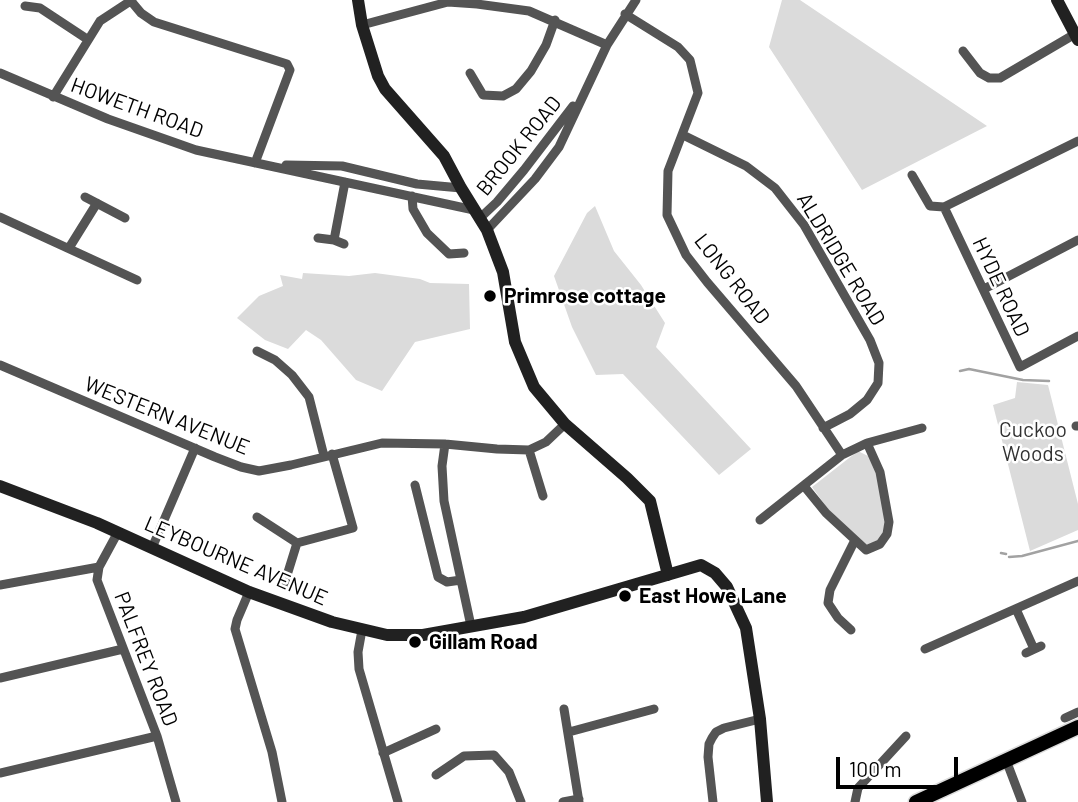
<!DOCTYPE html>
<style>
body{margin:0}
#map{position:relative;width:1078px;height:802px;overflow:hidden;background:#fff;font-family:Barlow,sans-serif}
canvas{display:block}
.scale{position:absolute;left:836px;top:757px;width:122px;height:32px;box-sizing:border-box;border:4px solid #000;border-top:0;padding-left:9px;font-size:21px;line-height:24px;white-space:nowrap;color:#000;-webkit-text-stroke:5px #fff;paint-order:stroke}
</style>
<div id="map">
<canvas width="1078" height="802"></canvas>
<div class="scale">100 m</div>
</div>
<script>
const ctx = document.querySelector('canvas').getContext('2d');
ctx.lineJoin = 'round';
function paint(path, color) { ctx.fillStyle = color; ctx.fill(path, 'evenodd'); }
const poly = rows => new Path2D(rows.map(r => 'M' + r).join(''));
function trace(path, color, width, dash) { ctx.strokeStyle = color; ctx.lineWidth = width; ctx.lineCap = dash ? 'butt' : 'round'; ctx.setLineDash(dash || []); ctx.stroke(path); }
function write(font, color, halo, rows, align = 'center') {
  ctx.font = font + ' Barlow,sans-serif'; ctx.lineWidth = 5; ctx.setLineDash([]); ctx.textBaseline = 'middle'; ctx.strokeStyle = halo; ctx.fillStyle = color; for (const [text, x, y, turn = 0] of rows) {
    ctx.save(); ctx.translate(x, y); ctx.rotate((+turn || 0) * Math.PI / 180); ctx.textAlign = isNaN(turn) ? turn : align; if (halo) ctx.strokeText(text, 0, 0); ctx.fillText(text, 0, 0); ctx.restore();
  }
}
paint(poly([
 [782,0,800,0,987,126,862,190,769,47],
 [595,206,614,251,641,285,665,323,656,347,751,449,719,475,623,374,596,375,572,327,554,276,587,213],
 [303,273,349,276,375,273,420,279,430,283,469,284,470,329,415,342,382,391,356,380,321,340,306,330,288,349,265,340,237,318,259,296,283,286,280,275,302,279],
 [1017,382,1048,385,1078,504,1078,530,1030,551,993,405,1015,398],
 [858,451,868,456,876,471,886,525,886,531,878,542,866,546,828,509,812,487]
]), '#dbdbdb');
trace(poly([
 [960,371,969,369,1023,380,1049,381],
 [1001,553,1006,554],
 [1009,557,1022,556,1078,541]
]), '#a2a2a2', 2.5);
const primary = poly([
 [916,802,1078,727]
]);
trace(primary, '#dbdbdb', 17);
trace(poly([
 [131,1,141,13,154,22,287,64,290,70,255,163],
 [25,6,40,8,87,39],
 [625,14,678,47,690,60,698,93,668,171,667,215,686,255,707,282,796,386,842,455],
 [362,25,448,2,477,4,529,11,607,45],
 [963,51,980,73,989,78,1000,78,1075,34],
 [0,73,108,119,196,150,474,210],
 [470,73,483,95,503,96,516,89,531,71,546,45,555,20],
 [53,97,100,21,132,0],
 [683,135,746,166,775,188,804,225,870,340,879,363,878,383,867,400,850,414,823,428],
 [286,165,342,166,417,184,461,188],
 [912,175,930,206,944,207],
 [412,196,413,209,427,233,449,254,464,253],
 [85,197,125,218],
 [944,207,1020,367,1078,336],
 [944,207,1078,141],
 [0,217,137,280],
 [480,218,497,202,524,170,573,106],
 [487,230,535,179,559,147,607,45,636,0],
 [318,238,334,240],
 [344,244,334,240,345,182],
 [69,248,97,203],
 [984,289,1078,240],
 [257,351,275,360,292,375,309,397,324,456],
 [0,365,215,457,241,467,259,471,291,465,382,443,445,444,497,449,529,450,546,442,565,424],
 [1076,426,1078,426],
 [445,444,442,466,444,501,471,626],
 [529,450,543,496],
 [415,485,438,577,447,582,461,580],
 [804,486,826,513,866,550,880,544,887,534,889,522,880,472,867,443],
 [257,517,297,543],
 [760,520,842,455,867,443,922,428],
 [118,532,99,567,97,580,157,736,176,802],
 [152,548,195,448],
 [0,585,99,567],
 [284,585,297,543,353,528,332,454],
 [249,592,237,620,235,629,272,752,282,802],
 [1016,609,1034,649],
 [362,630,358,652,359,669,398,802],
 [851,630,838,618,828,603,830,590,855,540],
 [925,649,1078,581],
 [1026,653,1041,646],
 [0,678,123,649],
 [564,709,579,802],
 [1065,718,1078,712],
 [569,732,654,709],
 [383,753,436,729],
 [1006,760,1022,802],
 [0,773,157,736],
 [436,775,464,756,494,755,509,772,521,802],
 [563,802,579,799],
 [713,802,708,757,709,744,712,738,716,732,724,728,760,719],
 [855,802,858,788,906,736]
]), '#545454', 9);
trace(poly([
 [358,0,362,25,378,76,385,89,444,156,461,188,487,230,503,272,515,342,534,387,565,424,627,478,650,501,668,575],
 [1057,0,1078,40],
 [0,486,97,523,249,592,332,622,387,635,423,635,524,617,701,565,715,573,727,587,746,628,760,719,767,802]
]), '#212121', 12);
trace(primary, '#000', 14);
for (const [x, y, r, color] of [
 [490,296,7,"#000"],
 [625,596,7,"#000"],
 [415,642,7,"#000"]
]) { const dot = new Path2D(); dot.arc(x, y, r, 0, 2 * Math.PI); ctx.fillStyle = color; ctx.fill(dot); trace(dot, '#fff', 2.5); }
write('21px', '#000', '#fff', [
 ["HOWETH ROAD",137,108,20],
 ["BROOK ROAD",519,146,-51],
 ["ALDRIDGE ROAD",841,259,59],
 ["LONG ROAD",732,279,52],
 ["HYDE ROAD",1001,287,65],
 ["WESTERN AVENUE",167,416,22],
 ["LEYBOURNE AVENUE",236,561,23],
 ["PALFREY ROAD",146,659,69]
]);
write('bold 21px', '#000', '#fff', [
 ["Primrose cottage",504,296],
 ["East Howe Lane",639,596],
 ["Gillam Road",429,642]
], 'left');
write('21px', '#323232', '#fff', [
 ["Cuckoo",1033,430],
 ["Woods",1033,454]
]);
</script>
